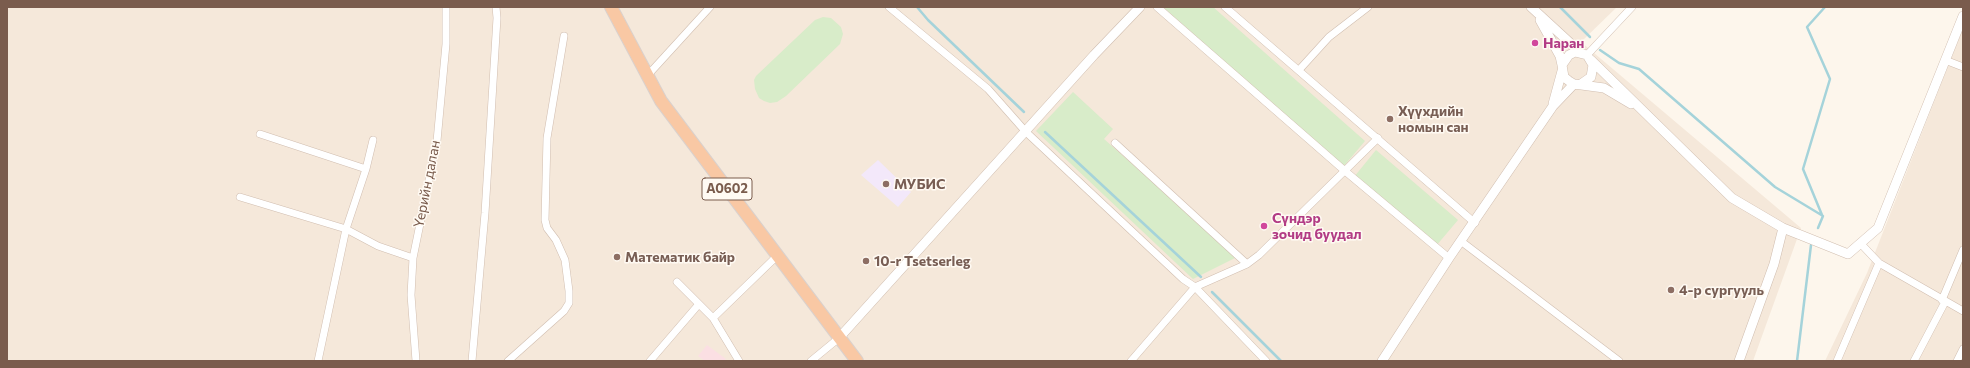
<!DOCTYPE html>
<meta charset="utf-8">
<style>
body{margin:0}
#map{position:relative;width:1970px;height:368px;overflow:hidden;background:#fdf6ec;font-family:Commissioner,sans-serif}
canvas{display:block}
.frame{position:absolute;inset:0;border:8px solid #7a5c4d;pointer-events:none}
</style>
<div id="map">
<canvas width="1970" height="368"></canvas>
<div class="frame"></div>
</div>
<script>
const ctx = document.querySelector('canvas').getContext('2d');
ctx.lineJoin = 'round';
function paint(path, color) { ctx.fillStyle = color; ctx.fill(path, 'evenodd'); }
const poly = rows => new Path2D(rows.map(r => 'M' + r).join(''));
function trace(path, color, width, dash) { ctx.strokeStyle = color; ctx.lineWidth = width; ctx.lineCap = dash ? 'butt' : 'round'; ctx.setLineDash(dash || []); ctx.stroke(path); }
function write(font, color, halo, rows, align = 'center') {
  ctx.font = font + ' Commissioner,sans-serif'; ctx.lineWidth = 3; ctx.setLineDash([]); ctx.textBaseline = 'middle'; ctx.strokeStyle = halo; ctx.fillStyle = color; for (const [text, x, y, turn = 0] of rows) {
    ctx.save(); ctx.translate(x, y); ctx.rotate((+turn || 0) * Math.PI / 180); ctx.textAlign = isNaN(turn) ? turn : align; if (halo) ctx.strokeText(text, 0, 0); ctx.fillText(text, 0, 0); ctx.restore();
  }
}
paint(poly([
 [7,7,1617,7,1581,42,1801,228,1753,361,7,361],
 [1963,28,1963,361,1825,361,1867,273]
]), '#f5e8da');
paint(poly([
 [878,160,911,192,898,207,861,175]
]), '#f3e8fa');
paint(poly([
 [707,345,726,359,724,361,705,361,698,356]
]), '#fbdfe3');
paint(poly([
 [1163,7,1213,7,1365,141,1343,167],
 [823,17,831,18,841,27,843,34,840,44,786,96,777,102,770,103,764,101,759,98,755,89,754,80,756,76,815,20],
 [1073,92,1113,129,1104,139,1237,257,1193,279,1036,131],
 [1376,150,1458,220,1436,246,1354,177]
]), '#d8ecc9');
trace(poly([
 [917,7,928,20,1024,112],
 [1560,7,1590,37],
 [1600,50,1619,63,1639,69,1775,187,1823,216,1818,228],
 [1045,132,1201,277],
 [1822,215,1803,169,1830,79,1807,27,1825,7],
 [1212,292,1281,361],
 [1797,361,1811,245]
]), '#a5d3da', 2.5);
const minor = poly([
 [889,7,988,89,1026,132,1183,279,1195,287,1266,361],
 [1157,7,1345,171,1449,258],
 [1225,7,1475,223],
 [1587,55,1632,7],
 [1945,60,1963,67],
 [1299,70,1329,37,1368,7],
 [647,76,710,7],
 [260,134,366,169],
 [1115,143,1247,264],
 [240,197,346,229,378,246,413,258],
 [1462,242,1619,361],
 [1861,244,1879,263,1963,311],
 [677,282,713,318,739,361],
 [1942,300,1963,250],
 [713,318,777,256],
 [318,361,346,229,366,169,373,140],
 [416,361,411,295,413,258,437,141,446,44,446,7],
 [472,361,485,213,497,18,496,7],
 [508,361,564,311,569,303,569,291,565,260,556,240,547,228,545,220,547,138,564,36],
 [650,361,699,304],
 [811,361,839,338],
 [1131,361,1195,287,1247,264,1259,255,1378,138],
 [1837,361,1879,263],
 [1914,361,1945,302],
 [1957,361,1963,349]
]);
const tertiary = poly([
 [1531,7,1581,53],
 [1540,20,1560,56,1562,65],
 [1591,60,1732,198,1783,228,1848,254,1878,228,1963,16],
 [1581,84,1591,77,1593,65,1587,55,1575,52,1569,55,1562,65,1564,77,1569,81,1574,84,1604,88,1631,104],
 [1553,104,1562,71],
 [839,338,1094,55,1140,7],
 [1382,361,1449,258,1553,106,1574,84],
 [1739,361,1774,264,1783,228]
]);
const trunk = poly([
 [611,7,661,101,857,361]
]);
trace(minor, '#d1beb0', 8);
trace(tertiary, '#d1beb0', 10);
trace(trunk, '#dad1cd', 14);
trace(minor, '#fff', 7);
trace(tertiary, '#fff', 9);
trace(trunk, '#f9c8a4', 12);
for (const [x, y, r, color] of [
 [1535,43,4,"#d1479c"],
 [1390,119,4,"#8d6e63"],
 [886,184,4,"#8d6e63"],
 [1264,226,4,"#d1479c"],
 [617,257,4,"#8d6e63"],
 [866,261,4,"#8d6e63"],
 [1671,290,4,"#8d6e63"]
]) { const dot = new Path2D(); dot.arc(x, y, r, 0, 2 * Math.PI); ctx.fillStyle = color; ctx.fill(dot); trace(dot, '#fffaf3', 1.5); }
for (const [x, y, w] of [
 [727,189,50]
]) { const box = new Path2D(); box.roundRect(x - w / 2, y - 11, w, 22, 3); ctx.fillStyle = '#fffaf3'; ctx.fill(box); trace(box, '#7a5c4d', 1); }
write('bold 13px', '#7a5c4d', null, [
 ["A0602",727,189]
]);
write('bold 14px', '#b23c85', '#fffaf3', [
 ["Наран",1543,43],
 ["Сүндэр",1272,218],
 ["зочид буудал",1272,234]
], 'left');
write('bold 14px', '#785e54', '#fffaf3', [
 ["Хүүхдийн",1398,111],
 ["номын сан",1398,127],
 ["МУБИС",894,184],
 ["Математик байр",625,257],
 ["10-r Tsetserleg",874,261],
 ["4-р сургууль",1679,290]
], 'left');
write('14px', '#7a5c4d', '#fffaf3', [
 ["Үерийн далан",427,184,-79]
]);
</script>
